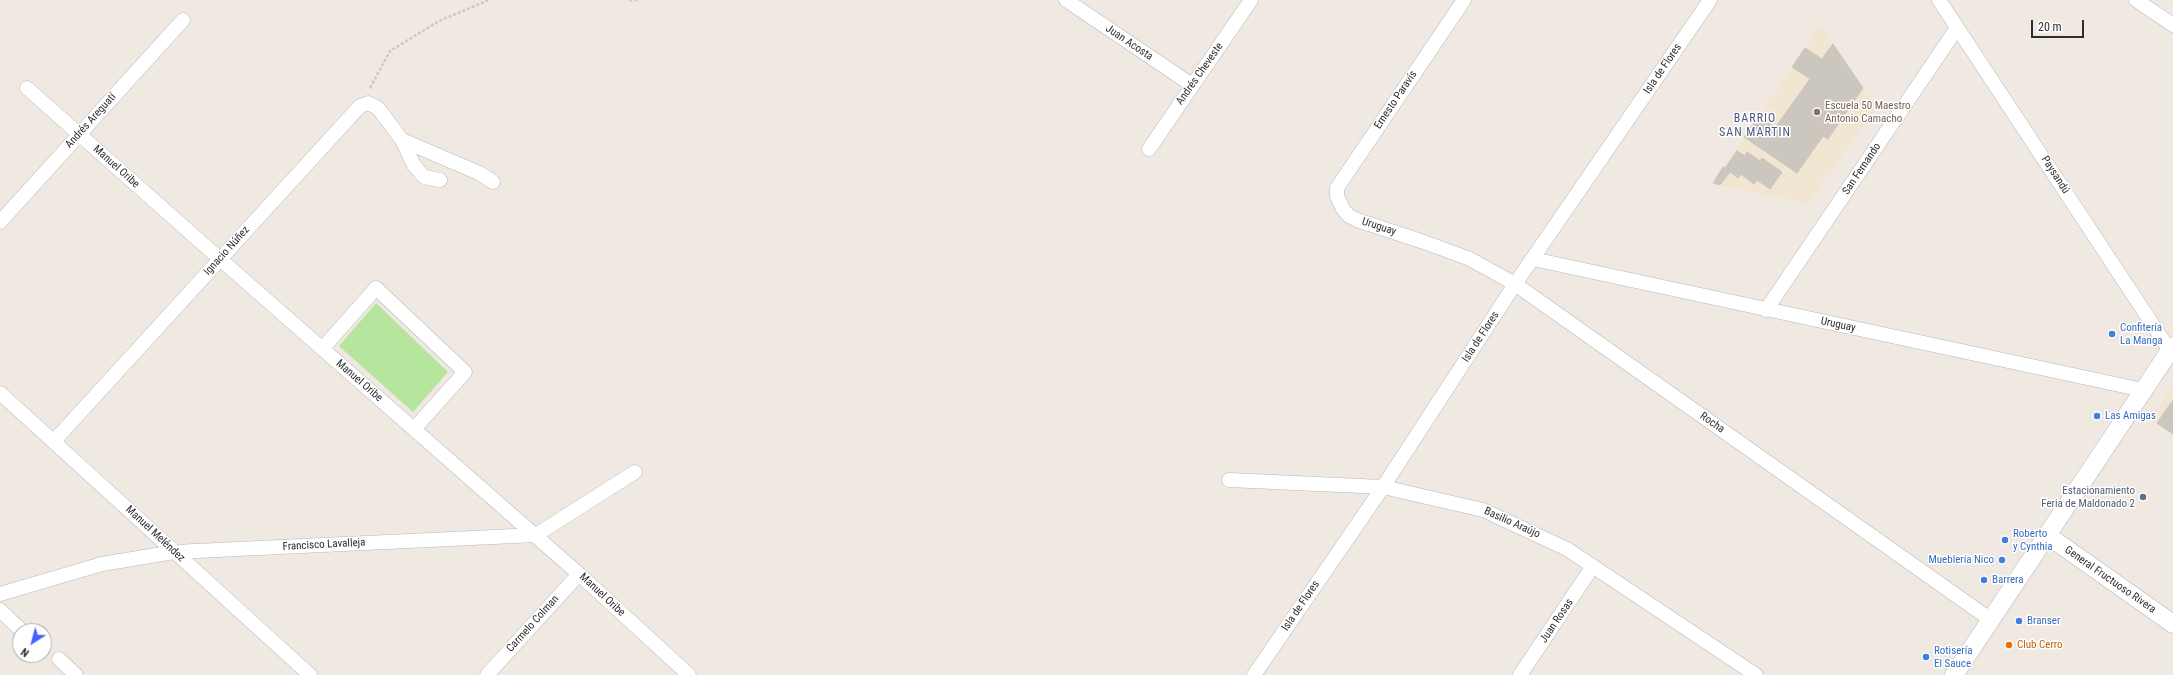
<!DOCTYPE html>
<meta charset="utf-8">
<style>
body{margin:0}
#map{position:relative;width:2173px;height:675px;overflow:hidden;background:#efe9e1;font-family:"Roboto Condensed",sans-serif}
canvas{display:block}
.north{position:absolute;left:12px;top:623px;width:40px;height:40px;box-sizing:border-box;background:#fff;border:1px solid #ababab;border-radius:50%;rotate:216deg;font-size:11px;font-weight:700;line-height:16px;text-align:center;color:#2e2e2e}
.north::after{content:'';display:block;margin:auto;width:14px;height:18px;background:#4264fb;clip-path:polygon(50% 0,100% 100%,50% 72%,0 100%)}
.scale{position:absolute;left:2031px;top:20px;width:53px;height:18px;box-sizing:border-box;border:2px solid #2e2e2e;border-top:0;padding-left:5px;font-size:12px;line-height:14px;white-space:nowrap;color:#2e2e2e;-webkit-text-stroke:3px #fff;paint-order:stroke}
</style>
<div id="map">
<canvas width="2173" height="675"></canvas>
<div class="north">N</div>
<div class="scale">20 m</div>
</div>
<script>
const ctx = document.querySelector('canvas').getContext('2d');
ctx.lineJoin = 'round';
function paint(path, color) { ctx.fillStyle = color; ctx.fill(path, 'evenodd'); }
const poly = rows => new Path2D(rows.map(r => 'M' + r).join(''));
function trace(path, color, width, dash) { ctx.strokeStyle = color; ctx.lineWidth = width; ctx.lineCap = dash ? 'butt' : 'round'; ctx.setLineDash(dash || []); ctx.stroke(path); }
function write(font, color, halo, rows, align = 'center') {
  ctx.font = font + ' "Roboto Condensed",sans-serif'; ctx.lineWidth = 3; ctx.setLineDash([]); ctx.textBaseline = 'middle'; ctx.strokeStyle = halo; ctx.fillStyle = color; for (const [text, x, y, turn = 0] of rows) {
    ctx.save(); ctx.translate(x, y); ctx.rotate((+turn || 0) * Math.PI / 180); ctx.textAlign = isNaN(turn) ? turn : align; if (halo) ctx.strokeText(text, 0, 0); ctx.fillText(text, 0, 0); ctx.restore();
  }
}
paint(poly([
 [1820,26,1876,108,1808,204,1713,183],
 [2173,386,2173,436,2150,420]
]), '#f0e6d1');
paint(poly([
 [376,303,448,372,413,412,339,346]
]), '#b6e59e');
const building = poly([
 [1833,44,1863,88,1828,139,1823,136,1797,173,1744,137,1759,116,1775,128,1810,79,1792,67,1805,48,1822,59,1833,44],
 [1737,151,1745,156,1747,152,1760,161,1762,158,1782,172,1770,189,1757,180,1754,184,1741,174,1738,178,1725,168,1737,151],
 [1723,167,1730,172,1720,185,1713,183,1723,167],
 [2173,400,2173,434,2157,423,2173,400]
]);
paint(building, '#cbc7bf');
trace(building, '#cbc5ba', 1);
const minor = poly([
 [1066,0,1192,85],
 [1464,0,1337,188,1337,196,1343,209,1349,216,1357,220,1424,242,1470,259,1515,284,1991,620],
 [1939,0,2170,351],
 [2136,0,2173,25],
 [27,88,220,259,579,574,689,675],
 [402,140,479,173,493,182],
 [1149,149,1251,0],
 [0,222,183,20],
 [1533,259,2143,390],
 [1766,310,1957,28],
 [322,349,376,288,465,372,414,429],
 [0,393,310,675],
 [54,441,360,106,368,103,378,108,402,140,414,165,424,177,440,180],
 [1229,480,1383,487,1483,510,1567,549,1756,675],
 [0,594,102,564,174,552,536,535,635,472],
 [0,610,22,631],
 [59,659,76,675],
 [487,675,579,574],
 [1254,675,1383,487,1515,284,1710,0],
 [1520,675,1593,566]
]);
const tertiary = poly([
 [2047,535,2173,624],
 [1954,675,2173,346]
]);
trace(minor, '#b4b7c1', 15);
trace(tertiary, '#b4b7c1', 19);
trace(poly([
 [629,0,637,0],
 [370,88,390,51,439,21,489,0]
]), '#c9c9c9', 2.5, [3, 2]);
trace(minor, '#fff', 14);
trace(tertiary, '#fff', 18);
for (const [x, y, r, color] of [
 [1817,112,4,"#8d6e63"],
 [2112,334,4,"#3f7fe0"],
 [2097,416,4,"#3f7fe0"],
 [2143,497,4,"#5c6f8a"],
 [2005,540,4,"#3f7fe0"],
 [2002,560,4,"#3f7fe0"],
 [1984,580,4,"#3f7fe0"],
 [2019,621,4,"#3f7fe0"],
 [2009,645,4,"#e8710a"],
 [1926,657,4,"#3f7fe0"]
]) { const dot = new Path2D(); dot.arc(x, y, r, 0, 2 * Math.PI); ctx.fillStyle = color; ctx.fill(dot); trace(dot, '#fff', 1.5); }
write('11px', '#2e2e2e', '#fff', [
 ["Juan Acosta",1129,43,34],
 ["Isla de Flores",1663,69,-56],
 ["Andrés Cheveste",1200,74,-55],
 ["Ernesto Paravís",1396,100,-56],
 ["Andrés Areguatí",91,121,-48],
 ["Manuel Oribe",116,167,42],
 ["San Fernando",1862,169,-56],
 ["Paysandú",2055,175,57],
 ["Uruguay",1379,227,18],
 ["Ignacio Núñez",227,251,-48],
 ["Uruguay",1838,325,12],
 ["Isla de Flores",1481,337,-57],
 ["Manuel Oribe",359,381,41],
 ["Rocha",1712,423,35],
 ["Basilio Araújo",1512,523,24],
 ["Manuel Meléndez",155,534,43],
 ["Francisco Lavalleja",324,545,-3],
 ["General Fructuoso Rivera",2110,580,35],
 ["Manuel Oribe",602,595,43],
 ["Isla de Flores",1301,606,-56],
 ["Juan Rosas",1557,621,-56],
 ["Carmelo Colman",533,624,-48]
]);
write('11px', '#785e54', '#fff', [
 ["Escuela 50 Maestro",1825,106],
 ["Antonio Camacho",1825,119]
], 'left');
write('11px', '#366cbe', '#fff', [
 ["Confitería",2120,328],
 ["La Manga",2120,341],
 ["Las Amigas",2105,416],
 ["Roberto",2013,534],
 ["y Cynthia",2013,547],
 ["Mueblería Nico",1994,560,"right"],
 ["Barrera",1992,580],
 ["Branser",2027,621],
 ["Rotisería",1934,651],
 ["El Sauce",1934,664]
], 'left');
write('11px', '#4e5e75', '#fff', [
 ["Estacionamiento",2135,491],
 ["Feria de Maldonado 2",2135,504]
], 'right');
write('11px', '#c56008', '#fff', [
 ["Club Cerro",2017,645]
], 'left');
ctx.letterSpacing = '1px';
write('12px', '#4d5680', '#fff', [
 ["BARRIO",1755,119],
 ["SAN MARTIN",1755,133]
]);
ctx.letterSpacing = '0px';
</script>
